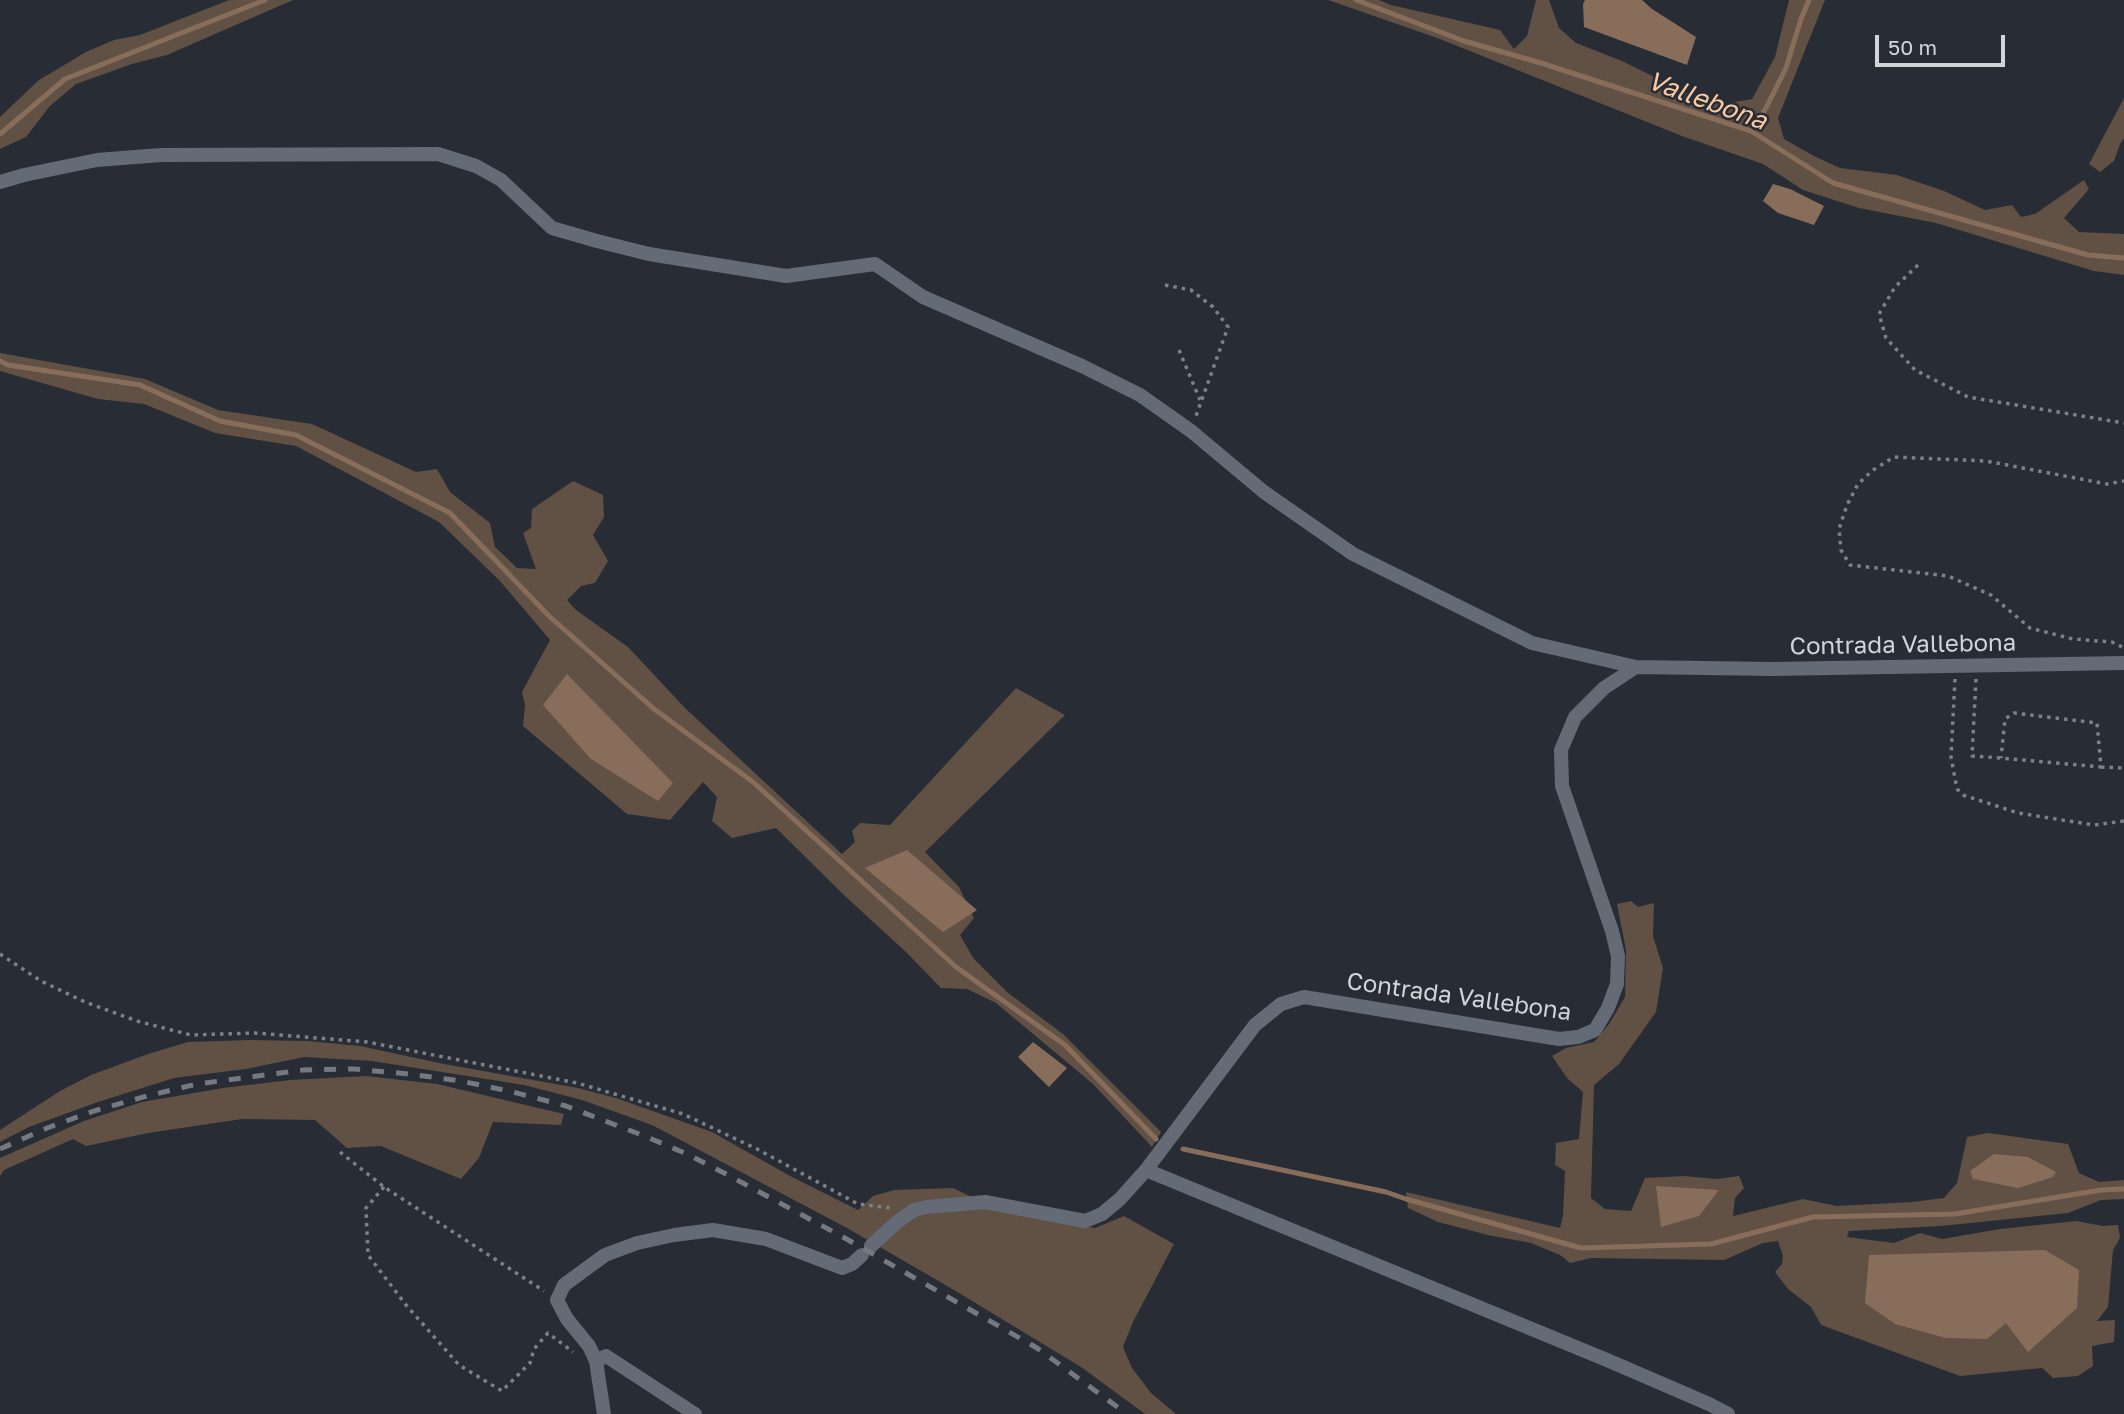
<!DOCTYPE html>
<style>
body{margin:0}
#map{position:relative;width:2124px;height:1414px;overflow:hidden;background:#272c35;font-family:"Golos Text",sans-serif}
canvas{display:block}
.scale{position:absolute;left:1875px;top:35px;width:130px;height:32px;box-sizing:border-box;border:4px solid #d1d5da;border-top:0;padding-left:9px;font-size:21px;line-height:24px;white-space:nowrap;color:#d1d5da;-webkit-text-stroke:5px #272c35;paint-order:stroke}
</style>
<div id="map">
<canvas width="2124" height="1414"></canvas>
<div class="scale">50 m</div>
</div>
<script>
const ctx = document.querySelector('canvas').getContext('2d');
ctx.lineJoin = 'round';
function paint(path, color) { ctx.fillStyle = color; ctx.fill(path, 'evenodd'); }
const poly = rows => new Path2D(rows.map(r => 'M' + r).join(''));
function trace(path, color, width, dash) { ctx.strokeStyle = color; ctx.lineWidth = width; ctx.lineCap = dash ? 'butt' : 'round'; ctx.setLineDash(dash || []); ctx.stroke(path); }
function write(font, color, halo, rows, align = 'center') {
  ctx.font = font + ' "Golos Text",sans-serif'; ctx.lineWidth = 5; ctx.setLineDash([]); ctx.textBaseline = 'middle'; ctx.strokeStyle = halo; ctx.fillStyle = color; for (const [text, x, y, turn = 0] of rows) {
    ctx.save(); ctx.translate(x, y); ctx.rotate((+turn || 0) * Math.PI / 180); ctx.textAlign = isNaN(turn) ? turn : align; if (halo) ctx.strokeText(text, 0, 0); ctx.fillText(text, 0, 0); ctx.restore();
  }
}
paint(poly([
 [229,0,293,0,167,55,132,64,76,84,50,106,26,137,0,149,0,117,39,80,86,52,114,40,140,35],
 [1328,0,1379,0,1391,5,1500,30,1514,49,1527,36,1536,0,1549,0,1559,28,1576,43,1622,61,1703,101,1729,103,1752,99,1775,57,1789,0,1825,0,1778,118,1784,139,1814,156,1840,168,1897,175,1944,191,1985,210,2012,205,2021,217,2035,214,2084,180,2089,189,2064,218,2079,232,2124,234,2124,275,2094,271,1936,223,1859,208,1803,190,1763,164,1682,136,1440,39],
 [2124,98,2124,138,2120,144,2114,161,2100,172,2089,164],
 [0,353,145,379,218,410,312,424,416,472,437,469,450,492,490,523,495,547,517,568,536,569,523,533,531,528,532,509,573,481,603,495,604,517,593,535,608,561,595,583,581,586,567,600,576,610,628,647,685,708,842,854,855,842,852,831,860,823,890,825,1016,688,1065,715,925,852,959,887,974,918,960,935,974,959,1007,992,1063,1034,1161,1132,1152,1147,1093,1084,996,1003,967,989,941,988,906,952,845,896,776,828,732,838,712,821,717,797,703,782,670,820,627,814,523,726,525,705,522,692,550,640,500,581,439,522,296,446,215,433,144,404,98,399,0,371],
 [1631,901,1638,907,1654,903,1653,936,1663,968,1656,1012,1619,1064,1594,1085,1591,1198,1605,1209,1631,1211,1645,1178,1684,1176,1717,1179,1739,1176,1744,1188,1735,1198,1733,1216,1803,1199,1837,1206,1912,1202,1944,1198,1957,1183,1967,1137,1988,1133,2068,1144,2079,1173,2099,1182,2124,1180,2124,1199,2101,1200,2068,1213,1941,1226,1849,1231,1847,1237,1894,1243,1920,1233,1942,1239,2000,1229,2076,1221,2103,1226,2118,1225,2120,1238,2113,1250,2108,1307,2097,1321,2115,1320,2114,1342,2092,1346,2093,1366,2078,1376,2053,1378,2042,1368,1960,1376,1821,1325,1811,1307,1788,1289,1775,1272,1782,1264,1783,1256,1778,1241,1763,1243,1724,1260,1591,1258,1570,1263,1560,1255,1531,1243,1488,1235,1438,1222,1408,1208,1406,1192,1560,1228,1563,1216,1565,1171,1555,1165,1556,1143,1579,1139,1583,1092,1567,1078,1552,1056,1566,1048,1594,1042,1609,1024,1625,997,1626,950,1617,904],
 [250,1040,308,1041,360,1046,444,1064,578,1088,616,1098,712,1132,792,1177,858,1210,873,1196,894,1190,953,1188,994,1208,1095,1228,1124,1216,1174,1244,1133,1322,1123,1347,1132,1368,1151,1393,1176,1414,1145,1414,1081,1367,954,1290,847,1228,652,1125,582,1100,524,1085,372,1061,304,1057,246,1069,174,1078,98,1102,29,1127,0,1142,0,1130,60,1091,91,1075,148,1054,188,1042],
 [366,1076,437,1084,564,1114,561,1125,493,1122,479,1158,461,1179,381,1146,347,1148,315,1120,242,1119,148,1133,86,1146,73,1139,4,1170,0,1176,0,1158,84,1121,142,1102,223,1088,290,1080]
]), '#615044');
paint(poly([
 [1585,0,1642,0,1652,9,1696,37,1687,65,1584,27,1583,4],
 [1773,184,1790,189,1824,206,1814,225,1778,213,1763,201],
 [567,674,673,783,658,801,591,759,543,705],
 [907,850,977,910,943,932,865,868],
 [1033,1042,1067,1068,1049,1087,1018,1057],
 [1994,1154,2028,1157,2056,1172,2053,1177,2018,1188,1973,1179,1970,1171],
 [1656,1186,1719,1190,1699,1216,1661,1227],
 [2045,1250,2079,1270,2077,1308,2028,1352,2006,1323,1987,1339,1946,1338,1895,1324,1865,1303,1869,1255]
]), '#886e5a');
trace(poly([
 [1356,0,1464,41,1541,63,1751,131,1833,183,2088,255,2124,258],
 [1751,131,1766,108,1786,68,1801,19,1809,0],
 [0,134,65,79,265,0],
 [0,361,8,365,140,385,220,421,296,435,450,513,549,616,654,709,753,782,956,967,1065,1045,1156,1139],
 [1183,1149,1386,1192,1406,1199,1581,1248,1711,1244,1813,1217,1955,1214,2101,1190,2124,1189]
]), '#886e5a', 5);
trace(poly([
 [1918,265,1895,287,1879,314,1886,338,1915,370,1968,397,2124,423],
 [1165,285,1191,290,1213,307,1228,327,1196,416],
 [1179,350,1200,400],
 [2122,647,2112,642,2073,639,2030,628,1991,595,1948,576,1850,565,1841,550,1839,529,1847,505,1858,484,1873,470,1894,457,1986,461,2107,484,2124,481],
 [1955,679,1951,757,1957,789,1963,795,2018,813,2094,825,2124,821],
 [1976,679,1972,756,2001,758,2101,767,2097,723,2014,713,2005,719,2001,758],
 [2101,767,2124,768],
 [0,954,41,981,85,1002,137,1021,191,1035,255,1033,367,1042,577,1083,683,1114,757,1149,858,1204,891,1208],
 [340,1152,384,1187,544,1291],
 [384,1187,366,1208,368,1255,406,1305,459,1365,502,1391,530,1363,534,1349,548,1333,573,1352]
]), '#7d8289', 3.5, [3.5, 5]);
trace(poly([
 [0,182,24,175,97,160,161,155,438,154,476,166,501,180,552,228,597,241,649,254,786,276,875,264,923,297,1082,366,1140,395,1191,431,1264,492,1353,554,1532,643,1636,667],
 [1146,1170,1607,1360,1709,1404,1728,1414],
 [871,1246,897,1222,914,1210,927,1207,985,1202,1085,1221,1102,1214,1120,1199,1146,1170,1255,1025,1281,1004,1304,997,1559,1039,1578,1037,1595,1030,1608,1008,1617,984,1618,956,1612,931,1562,786,1561,750,1575,717,1604,688,1636,667,1772,669,2124,663],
 [596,1361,606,1356,695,1414],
 [604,1414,596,1361,589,1346,567,1319,557,1300,564,1285,605,1255,637,1243,674,1235,713,1230,766,1239,842,1268,852,1264,862,1255]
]), '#646b76', 14);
trace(poly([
 [0,1149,47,1128,94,1111,147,1096,197,1084,303,1070,354,1069,409,1074,461,1081,513,1092,566,1106,647,1137,687,1154,726,1174,843,1237,1037,1348,1127,1414]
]), '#757980', 5, [12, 12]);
write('24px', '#d1d5da', '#272c35', [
 ["Contrada Vallebona",1903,645,-1],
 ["Contrada Vallebona",1459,997,8]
]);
write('italic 26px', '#f9c9a3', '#272c35', [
 ["Vallebona",1707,101,20]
]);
</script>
